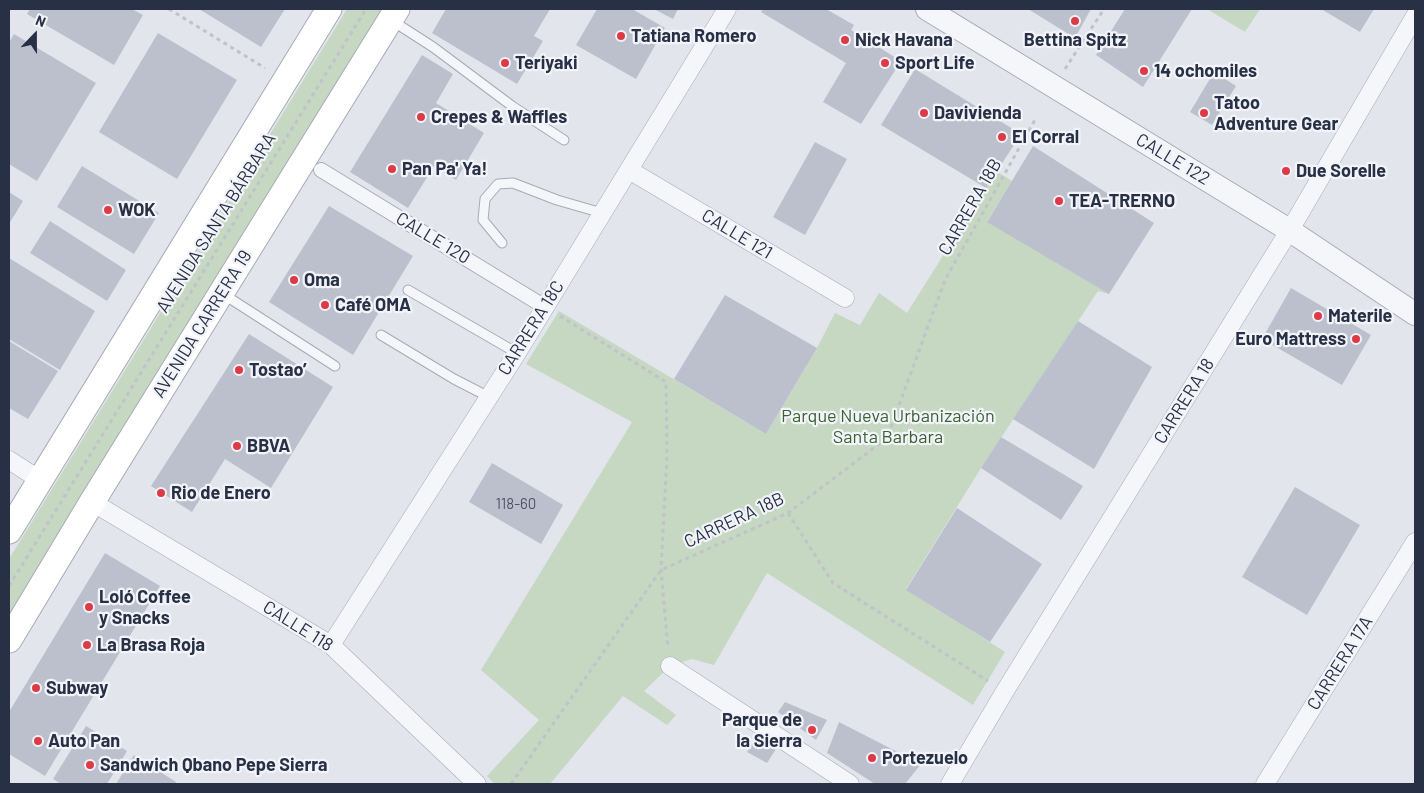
<!DOCTYPE html>
<meta charset="utf-8">
<style>
body{margin:0}
#map{position:relative;width:1424px;height:793px;overflow:hidden;background:#e2e5ec;font-family:Barlow,sans-serif}
canvas{display:block}
.frame{position:absolute;inset:0;border:10px solid #283046;pointer-events:none}
.north{position:absolute;left:10px;top:10px;width:50px;height:50px;-webkit-text-stroke:4px #f2f4f9;paint-order:stroke;rotate:22deg;font-size:14px;font-weight:700;line-height:20px;text-align:center;color:#283046}
.north::after{content:'';display:block;margin:auto;width:18px;height:22px;background:#283046;clip-path:polygon(50% 0,100% 100%,50% 72%,0 100%)}
</style>
<div id="map">
<canvas width="1424" height="793"></canvas>
<div class="frame"></div>
<div class="north">N</div>
</div>
<script>
const ctx = document.querySelector('canvas').getContext('2d');
ctx.lineJoin = 'round';
function paint(path, color) { ctx.fillStyle = color; ctx.fill(path, 'evenodd'); }
const poly = rows => new Path2D(rows.map(r => 'M' + r).join(''));
function trace(path, color, width, dash) { ctx.strokeStyle = color; ctx.lineWidth = width; ctx.lineCap = dash ? 'butt' : 'round'; ctx.setLineDash(dash || []); ctx.stroke(path); }
function write(font, color, halo, rows, align = 'center') {
  ctx.font = font + ' Barlow,sans-serif'; ctx.lineWidth = 4.5; ctx.setLineDash([]); ctx.textBaseline = 'middle'; ctx.strokeStyle = halo; ctx.fillStyle = color; for (const [text, x, y, turn = 0] of rows) {
    ctx.save(); ctx.translate(x, y); ctx.rotate((+turn || 0) * Math.PI / 180); ctx.textAlign = isNaN(turn) ? turn : align; if (halo) ctx.strokeText(text, 0, 0); ctx.fillText(text, 0, 0); ctx.restore();
  }
}
paint(poly([
 [347,9,383,9,340,81,9,615,9,559],
 [1207,9,1260,9,1245,32],
 [996,171,1012,181,987,221,1109,294,1098,291,981,468,906,589,1005,652,973,705,767,573,714,665,692,659,670,666,644,691,676,715,667,725,623,696,550,784,495,784,487,776,539,720,481,670,632,422,526,364,559,311,766,434,817,348,835,313,860,325,879,293,907,313]
]), '#c6d7c2');
paint(poly([
 [30,9,132,9,143,15,114,65,27,14],
 [199,9,285,9,261,47],
 [446,9,550,9,534,36,543,41,517,84,432,33],
 [597,9,632,9,665,28,636,79,576,45],
 [654,9,678,9,673,19],
 [763,9,826,9,854,25,851,30,901,61,861,124,823,102,846,63,761,12],
 [1028,9,1091,9,1075,38],
 [1125,9,1192,9,1143,87,1096,55],
 [1321,9,1374,9,1360,32],
 [158,33,237,80,177,179,99,132],
 [14,34,96,83,37,181,9,164,9,43],
 [422,55,453,74,436,103,484,133,456,180,434,166,408,208,350,172],
 [915,69,1021,134,986,188,881,125],
 [1214,72,1236,86,1212,125,1190,112],
 [815,142,847,159,805,235,773,217],
 [1033,146,1154,223,1109,294,987,222],
 [82,166,159,213,134,254,57,207],
 [9,192,23,201,9,224],
 [329,206,413,256,353,355,269,302],
 [50,221,126,270,107,301,30,253],
 [9,258,95,311,60,370,9,339],
 [1291,288,1371,335,1342,385,1262,339],
 [725,295,817,348,766,434,674,379],
 [1078,321,1152,367,1094,469,1013,419],
 [249,334,333,387,271,488,225,459,192,512,151,486],
 [9,341,58,371,28,419,9,408],
 [1001,437,1083,486,1061,520,981,468],
 [492,463,563,505,541,544,469,502],
 [1295,487,1360,525,1307,615,1242,577],
 [957,508,1042,564,990,642,906,590],
 [105,553,160,586,45,776,9,754,9,712],
 [785,702,827,720,816,740,778,712],
 [839,722,921,764,905,784,875,784,827,753],
 [86,726,127,751,107,784,61,784,53,779],
 [758,734,778,746,767,763,747,752],
 [134,755,176,782,175,784,116,784]
]), '#bbc0cc');
const service = poly([
 [391,20,433,47,512,106,564,140],
 [502,243,483,220,485,199,498,184,513,183,557,200,602,213],
 [408,290,517,353],
 [223,294,335,366],
 [381,335,454,379,489,397]
]);
const pedestrian = poly([
 [321,170,545,307]
]);
const minor = poly([
 [629,170,845,298],
 [9,460,40,480],
 [92,502,331,645,477,784],
 [331,645,517,353,727,9],
 [670,666,850,784],
 [950,784,1005,691,1297,218,1415,16],
 [1265,784,1415,542]
]);
const tertiary = poly([
 [927,9,1289,230,1415,314]
]);
const secondary = poly([
 [9,531,329,9],
 [9,640,92,502,397,9]
]);
trace(service, '#a6abb7', 11);
trace(pedestrian, '#a6abb7', 16);
trace(minor, '#a6abb7', 19);
trace(tertiary, '#a6abb7', 24);
trace(secondary, '#a6abb7', 27);
trace(poly([
 [169,9,265,68],
 [1065,69,1104,9],
 [560,316,666,382,667,456,661,570,668,648],
 [788,513,833,583,988,681],
 [9,586,366,9],
 [511,784,661,570,788,513,887,438,945,280,1036,118]
]), '#c0c3ca', 3, [4, 4]);
trace(service, '#f5f6f9', 9);
trace(pedestrian, '#f5f6f9', 14);
trace(minor, '#f5f6f9', 18);
trace(tertiary, '#f5f6f9', 22);
trace(secondary, '#fff', 25);
for (const [x, y, r, color] of [
 [1075,21,5,"#dd3a46"],
 [621,36,5,"#dd3a46"],
 [845,40,5,"#dd3a46"],
 [505,63,5,"#dd3a46"],
 [885,63,5,"#dd3a46"],
 [1144,71,5,"#dd3a46"],
 [924,113,5,"#dd3a46"],
 [1204,113,5,"#dd3a46"],
 [421,117,5,"#dd3a46"],
 [1002,137,5,"#dd3a46"],
 [392,169,5,"#dd3a46"],
 [1286,171,5,"#dd3a46"],
 [1059,201,5,"#dd3a46"],
 [108,210,5,"#dd3a46"],
 [294,280,5,"#dd3a46"],
 [325,305,5,"#dd3a46"],
 [1318,316,5,"#dd3a46"],
 [1356,339,5,"#dd3a46"],
 [239,370,5,"#dd3a46"],
 [237,446,5,"#dd3a46"],
 [161,493,5,"#dd3a46"],
 [89,607,5,"#dd3a46"],
 [87,645,5,"#dd3a46"],
 [36,688,5,"#dd3a46"],
 [812,730,5,"#dd3a46"],
 [38,741,5,"#dd3a46"],
 [872,758,5,"#dd3a46"],
 [90,765,5,"#dd3a46"]
]) { const dot = new Path2D(); dot.arc(x, y, r, 0, 2 * Math.PI); ctx.fillStyle = color; ctx.fill(dot); trace(dot, '#f2f4f9', 2); }
write('15px', '#4d5468', null, [
 ["118-60",516,504]
]);
write('bold 18px', '#283046', '#f2f4f9', [
 ["Tatiana Romero",631,36],
 ["Nick Havana",855,40],
 ["Bettina Spitz",1075,40,"center"],
 ["Teriyaki",515,63],
 ["Sport Life",895,63],
 ["14 ochomiles",1154,71],
 ["Tatoo",1214,103],
 ["Adventure Gear",1214,124],
 ["Davivienda",934,113],
 ["Crepes & Waffles",431,117],
 ["El Corral",1012,137],
 ["Pan Pa' Ya!",402,169],
 ["Due Sorelle",1296,171],
 ["TEA-TRERNO",1069,201],
 ["WOK",118,210],
 ["Oma",304,280],
 ["Café OMA",335,305],
 ["Materile",1328,316],
 ["Euro Mattress",1346,339,"right"],
 ["Tostao’",249,370],
 ["BBVA",247,446],
 ["Rio de Enero",171,493],
 ["Loló Coffee",99,597],
 ["y Snacks",99,618],
 ["La Brasa Roja",97,645],
 ["Subway",46,688],
 ["Parque de",802,720,"right"],
 ["la Sierra",802,741,"right"],
 ["Auto Pan",48,741],
 ["Portezuelo",882,758],
 ["Sandwich Qbano Pepe Sierra",100,765]
], 'left');
write('18px', '#283046', '#f2f4f9', [
 ["CALLE 122",1173,159,31],
 ["CARRERA 18B",970,207,-60],
 ["AVENIDA SANTA BÁRBARA",216,223,-58],
 ["CALLE 121",737,234,31],
 ["CALLE 120",433,238,31],
 ["AVENIDA CARRERA 19",202,324,-58],
 ["CARRERA 18C",531,328,-58],
 ["CARRERA 18",1184,401,-58],
 ["CARRERA 18B",734,520,-25],
 ["CALLE 118",298,626,32],
 ["CARRERA 17A",1340,663,-58]
]);
write('18px', '#396333', '#f2f4f9', [
 ["Parque Nueva Urbanización",888,416],
 ["Santa Barbara",888,437]
]);
</script>
